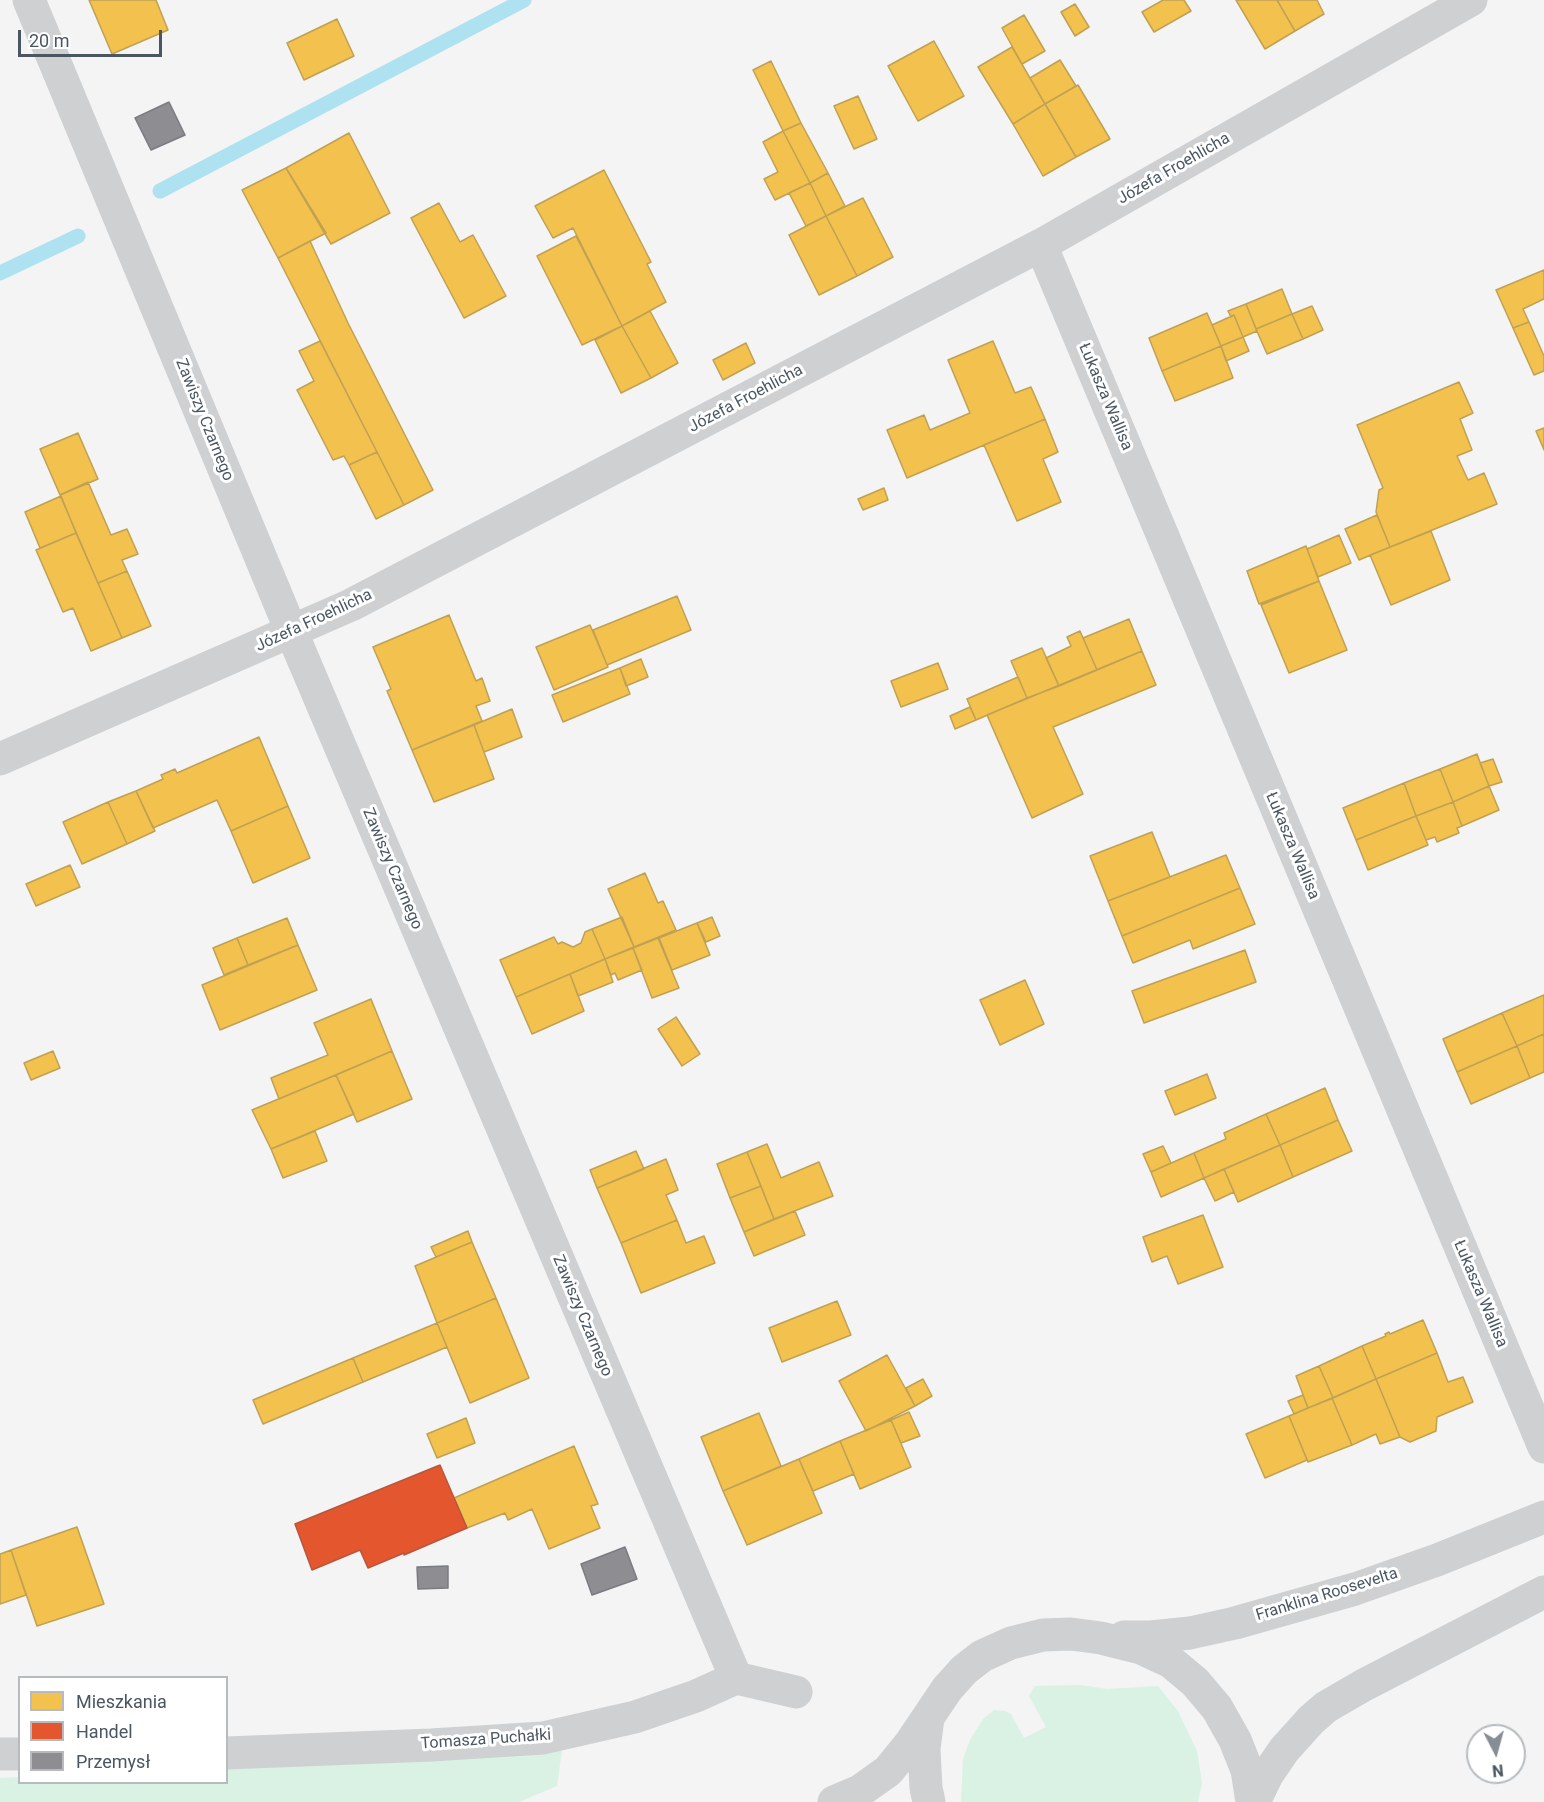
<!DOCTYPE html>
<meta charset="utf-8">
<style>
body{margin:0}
#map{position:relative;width:1544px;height:1802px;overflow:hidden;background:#f4f4f4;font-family:Roboto,sans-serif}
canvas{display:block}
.legend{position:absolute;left:18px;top:1676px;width:210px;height:108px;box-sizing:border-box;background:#fff;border:2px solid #b7bbc0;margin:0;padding:8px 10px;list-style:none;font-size:18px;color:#4a5661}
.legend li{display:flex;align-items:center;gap:12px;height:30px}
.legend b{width:30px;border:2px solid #b7bbc0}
.north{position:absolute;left:1466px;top:1724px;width:60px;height:60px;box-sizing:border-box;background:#fff;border:2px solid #b7bbc0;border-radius:50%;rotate:174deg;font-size:16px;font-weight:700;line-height:24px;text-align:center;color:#4a5661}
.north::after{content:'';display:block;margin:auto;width:21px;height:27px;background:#868d94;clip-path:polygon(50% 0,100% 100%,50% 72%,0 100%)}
.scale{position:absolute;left:18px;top:30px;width:144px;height:27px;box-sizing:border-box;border:3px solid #4a5661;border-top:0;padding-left:8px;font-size:18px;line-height:21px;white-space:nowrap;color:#4a5661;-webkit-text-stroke:4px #fff;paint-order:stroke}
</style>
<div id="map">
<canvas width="1544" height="1802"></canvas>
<ul class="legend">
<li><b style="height:16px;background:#f2c14e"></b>Mieszkania</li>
<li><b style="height:16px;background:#e4572e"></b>Handel</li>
<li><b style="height:16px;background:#8d8d92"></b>Przemysł</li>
</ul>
<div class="north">N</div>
<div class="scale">20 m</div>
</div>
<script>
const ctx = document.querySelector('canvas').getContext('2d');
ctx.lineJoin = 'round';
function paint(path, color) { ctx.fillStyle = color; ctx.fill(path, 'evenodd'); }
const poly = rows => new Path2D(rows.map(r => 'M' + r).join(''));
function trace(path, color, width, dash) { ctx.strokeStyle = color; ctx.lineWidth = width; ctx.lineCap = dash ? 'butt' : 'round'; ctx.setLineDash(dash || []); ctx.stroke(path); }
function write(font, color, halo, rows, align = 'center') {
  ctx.font = font + ' Roboto,sans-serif'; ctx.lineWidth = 6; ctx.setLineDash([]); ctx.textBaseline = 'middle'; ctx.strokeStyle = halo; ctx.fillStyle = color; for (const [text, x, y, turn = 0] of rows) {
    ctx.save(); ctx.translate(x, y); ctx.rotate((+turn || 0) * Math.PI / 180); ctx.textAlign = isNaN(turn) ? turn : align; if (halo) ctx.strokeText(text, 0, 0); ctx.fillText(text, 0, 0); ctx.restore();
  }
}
paint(poly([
 [1081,1685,1107,1689,1158,1686,1178,1711,1197,1751,1202,1783,1198,1802,961,1802,963,1759,970,1740,983,1719,994,1710,1005,1711,1011,1714,1024,1738,1046,1727,1029,1696,1035,1686],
 [562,1750,557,1786,519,1802,0,1802,0,1778,19,1777,20,1782,226,1782,227,1767]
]), '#d9f2e3');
const homes = poly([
 [89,0,156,0,168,30,112,54,89,0],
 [1163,0,1184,0,1191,11,1154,32,1142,12,1163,0],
 [1236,0,1277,0,1295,31,1265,49,1236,0],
 [1277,0,1317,0,1324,14,1295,31,1277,0],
 [1075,4,1089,27,1075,36,1061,12,1075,4],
 [1024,15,1045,51,1022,64,1002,28,1024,15],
 [337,19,354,56,304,80,287,43,337,19],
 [934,41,964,96,918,121,888,66,934,41],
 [1012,47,1045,104,1013,124,978,67,1012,47],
 [1060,60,1076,86,1045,104,1030,78,1060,60],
 [771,61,801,123,783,131,753,70,771,61],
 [1078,85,1110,139,1076,157,1045,104,1078,85],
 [858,96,877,139,854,149,834,106,858,96],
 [1045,104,1076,157,1043,176,1013,124,1045,104],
 [801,123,828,173,810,183,783,131,801,123],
 [783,131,810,183,775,200,764,179,778,172,763,142,783,131],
 [349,133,390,213,331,244,286,168,349,133],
 [286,168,326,233,278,258,242,190,286,168],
 [604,170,651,262,647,264,666,302,622,326,573,228,553,238,535,206,604,170],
 [828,173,845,206,826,216,810,183,828,173],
 [810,183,826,216,806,226,789,193,810,183],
 [863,198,893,257,857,276,826,216,863,198],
 [439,203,460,242,473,235,506,296,464,318,411,218,439,203],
 [826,216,857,276,819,295,789,235,826,216],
 [576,236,622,326,582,345,537,256,576,236],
 [310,241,348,323,433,490,404,505,278,258,310,241],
 [1544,270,1544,299,1523,309,1529,322,1513,328,1496,290,1544,270],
 [1282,289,1292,314,1256,329,1246,304,1282,289],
 [1246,304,1257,331,1243,337,1234,315,1231,317,1228,311,1246,304],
 [1312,306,1323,330,1303,339,1292,314,1312,306],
 [650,311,678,363,651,378,622,326,650,311],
 [1207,313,1221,346,1162,371,1149,338,1207,313],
 [1292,314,1303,339,1267,354,1256,329,1292,314],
 [1234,315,1243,337,1221,346,1212,325,1234,315],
 [1529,322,1544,356,1544,371,1534,375,1513,328,1529,322],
 [622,326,651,378,621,393,595,340,622,326],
 [1243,337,1249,351,1226,361,1221,346,1243,337],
 [320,341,377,452,349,465,344,456,333,460,297,390,314,381,299,351,320,341],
 [993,341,1015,393,1031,387,1045,419,907,478,887,430,924,415,930,430,970,413,948,360,993,341],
 [746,343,755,363,723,380,713,360,746,343],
 [1221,346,1233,378,1175,401,1162,371,1221,346],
 [1459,382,1473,413,1460,419,1472,450,1457,456,1468,480,1484,473,1497,504,1390,547,1376,512,1379,490,1383,488,1357,425,1459,382],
 [1045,419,1058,452,1043,459,1061,502,1017,521,984,445,1045,419],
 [1544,428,1544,450,1536,431,1544,428],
 [78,433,98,479,60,495,40,449,78,433],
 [377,452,404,505,376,519,349,465,377,452],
 [88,482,111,535,127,529,138,554,122,560,127,571,98,583,60,495,88,482],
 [884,488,888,500,863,510,858,499,884,488],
 [61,496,76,533,40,548,25,512,61,496],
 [1377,515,1390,547,1359,560,1345,529,1377,515],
 [1431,531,1450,580,1391,605,1370,555,1431,531],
 [76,533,122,638,91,651,73,608,63,612,36,550,76,533],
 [1339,535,1351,563,1318,577,1307,549,1339,535],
 [1306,546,1319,581,1259,604,1247,571,1306,546],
 [127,571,151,626,122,638,98,583,127,571],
 [1319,581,1347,650,1289,673,1261,605,1319,581],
 [677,596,691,630,607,665,593,630,677,596],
 [449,615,476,681,482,678,490,701,476,706,482,721,412,750,387,691,391,689,373,647,449,615],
 [1129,619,1142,651,1097,670,1083,638,1129,619],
 [590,625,608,667,554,690,536,647,590,625],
 [1080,631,1097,670,1059,686,1046,658,1071,646,1067,637,1080,631],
 [1042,648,1059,686,1027,698,1011,661,1042,648],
 [1142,651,1156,685,1053,727,1083,794,1032,818,987,715,1142,651],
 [641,659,648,677,626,686,620,668,641,659],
 [938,663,948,689,901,707,891,681,938,663],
 [620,668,630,694,563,722,552,695,620,668],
 [1018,677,1027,698,976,720,967,699,1018,677],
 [970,707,976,720,955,729,950,716,970,707],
 [512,709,522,737,484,752,474,725,512,709],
 [474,725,494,779,434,802,412,750,474,725],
 [259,737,288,806,231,831,217,800,153,828,136,791,163,779,161,775,175,769,177,773,259,737],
 [1477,754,1489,786,1453,802,1440,769,1477,754],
 [1493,759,1502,782,1489,786,1480,763,1493,759],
 [1440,769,1453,802,1416,816,1404,783,1440,769],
 [1404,783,1416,816,1356,840,1343,808,1404,783],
 [1489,786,1499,810,1462,826,1453,802,1489,786],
 [136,791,155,831,127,844,108,802,136,791],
 [108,802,127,844,82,864,63,822,108,802],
 [1453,802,1462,826,1457,828,1459,833,1437,842,1435,837,1426,840,1416,816,1453,802],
 [288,806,310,858,253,883,231,831,288,806],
 [1416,816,1428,845,1368,870,1356,840,1416,816],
 [1152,832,1170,877,1108,901,1090,856,1152,832],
 [1226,855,1240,888,1122,936,1108,901,1226,855],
 [70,865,80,887,36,906,26,884,70,865],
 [645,873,658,903,663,901,676,930,634,947,608,889,645,873],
 [1240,888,1255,924,1193,949,1190,940,1133,963,1122,936,1240,888],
 [622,917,634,947,605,959,592,929,622,917],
 [712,917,720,936,706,942,697,923,712,917],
 [287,918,298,945,248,965,237,938,287,918],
 [697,923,710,955,672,970,659,938,697,923],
 [592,929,605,959,516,997,500,960,554,937,558,944,562,942,573,947,581,943,585,932,592,929],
 [237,938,248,965,224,975,213,948,237,938],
 [658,938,679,988,652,998,633,948,658,938],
 [298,945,317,990,220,1030,202,985,298,945],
 [633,948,642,970,618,980,615,973,611,975,605,959,633,948],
 [1245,950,1256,982,1144,1023,1132,991,1245,950],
 [605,959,613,982,578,996,570,974,605,959],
 [570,974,584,1011,532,1034,516,997,570,974],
 [1025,980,1044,1024,1000,1045,980,1000,1025,980],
 [1544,995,1544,1034,1517,1046,1502,1013,1544,995],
 [371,999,392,1051,279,1099,271,1078,328,1055,314,1023,371,999],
 [1502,1013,1517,1046,1457,1072,1443,1039,1502,1013],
 [676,1017,700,1054,682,1066,658,1029,676,1017],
 [1544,1034,1544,1072,1530,1078,1517,1046,1544,1034],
 [1517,1046,1530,1078,1471,1104,1457,1072,1517,1046],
 [53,1051,60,1068,31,1080,24,1063,53,1051],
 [392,1051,412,1099,357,1122,336,1075,392,1051],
 [1207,1074,1216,1098,1175,1115,1165,1091,1207,1074],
 [336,1075,354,1114,271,1149,252,1110,336,1075],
 [1325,1088,1338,1120,1280,1145,1266,1114,1325,1088],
 [1266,1114,1280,1145,1204,1178,1194,1153,1226,1139,1224,1133,1266,1114],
 [1338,1120,1352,1151,1293,1177,1280,1145,1338,1120],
 [315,1131,327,1161,283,1178,271,1149,315,1131],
 [767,1144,781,1178,819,1162,833,1196,774,1219,747,1152,767,1144],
 [1280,1145,1293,1177,1238,1202,1224,1169,1280,1145],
 [1163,1146,1171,1163,1151,1172,1143,1154,1163,1146],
 [636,1151,644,1169,597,1188,590,1170,636,1151],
 [747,1152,761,1186,730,1198,717,1164,747,1152],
 [1194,1153,1204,1178,1161,1197,1151,1172,1194,1153],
 [666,1159,678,1190,666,1195,677,1220,621,1243,597,1188,666,1159],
 [1224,1169,1234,1192,1215,1201,1204,1178,1224,1169],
 [761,1186,774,1219,744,1232,730,1198,761,1186],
 [795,1211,805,1235,754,1256,744,1232,795,1211],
 [1203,1215,1223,1267,1178,1284,1167,1256,1152,1262,1143,1237,1203,1215],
 [677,1220,686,1243,704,1236,715,1263,641,1293,621,1243,677,1220],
 [468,1231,472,1242,436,1257,431,1247,468,1231],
 [472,1242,496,1298,437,1323,415,1266,472,1242],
 [496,1298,529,1378,470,1403,437,1323,496,1298],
 [837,1301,851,1335,782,1362,769,1328,837,1301],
 [1423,1320,1437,1353,1376,1379,1362,1346,1386,1336,1385,1334,1389,1332,1390,1334,1423,1320],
 [437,1323,447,1347,363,1382,353,1358,437,1323],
 [1362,1346,1376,1379,1333,1398,1319,1366,1362,1346],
 [1437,1353,1448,1382,1463,1377,1473,1402,1437,1417,1436,1431,1410,1442,1400,1437,1376,1379,1437,1353],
 [887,1355,915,1406,866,1431,839,1381,887,1355],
 [353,1358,363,1382,263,1424,253,1400,353,1358],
 [1319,1366,1333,1398,1308,1408,1296,1376,1319,1366],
 [923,1379,932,1396,915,1406,906,1388,923,1379],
 [1376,1379,1400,1437,1380,1444,1376,1434,1352,1445,1332,1398,1376,1379],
 [1303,1395,1308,1408,1294,1414,1288,1401,1303,1395],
 [1332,1398,1352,1445,1308,1462,1289,1416,1332,1398],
 [909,1412,920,1436,901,1443,891,1420,909,1412],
 [759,1413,781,1466,723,1491,701,1437,759,1413],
 [1289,1416,1307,1460,1265,1478,1246,1434,1289,1416],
 [466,1418,475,1443,437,1458,427,1434,466,1418],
 [891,1420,911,1467,860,1489,840,1441,891,1420],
 [840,1441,854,1474,813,1491,799,1459,840,1441],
 [574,1446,598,1504,591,1506,600,1528,549,1549,532,1509,508,1520,505,1513,467,1528,454,1498,574,1446],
 [799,1459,822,1513,747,1545,723,1491,799,1459],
 [77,1527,104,1604,37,1626,11,1550,77,1527],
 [11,1550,26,1595,0,1604,0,1554,11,1550]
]);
paint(homes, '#f2c14e');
trace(homes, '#c0a154', 1.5);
const shops = poly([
 [440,1465,467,1528,404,1555,404,1553,368,1568,360,1550,312,1570,295,1524,440,1465]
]);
paint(shops, '#e4572e');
trace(shops, '#b6573d', 1.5);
const industry = poly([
 [169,102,185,135,151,150,135,118,169,102],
 [625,1547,637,1579,592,1595,581,1564,625,1547],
 [448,1566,448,1588,418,1589,417,1567,448,1566]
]);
paint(industry, '#8d8d92');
trace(industry, '#797c83', 1.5);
trace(poly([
 [160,191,524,0],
 [0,273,78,236]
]), '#aee2f0', 15);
trace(poly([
 [29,0,292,633,736,1678,796,1692],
 [1041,245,1544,1447],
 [0,759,351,605,1041,245,1471,0],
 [226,1753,431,1745,543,1738,635,1717,696,1696,736,1678],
 [0,1754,20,1754]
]), '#ced0d2', 33);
trace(poly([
 [1124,1637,1151,1637,1190,1633,1235,1623,1355,1589,1437,1560,1544,1517],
 [928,1718,924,1749,926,1788,929,1802],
 [834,1802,860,1791,888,1771,910,1744,947,1689,964,1670,982,1656,1011,1643,1043,1635,1071,1634,1101,1638,1141,1648,1171,1662,1195,1682,1217,1708,1235,1740,1247,1770,1252,1802],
 [1254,1802,1267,1775,1284,1750,1311,1720,1326,1707,1364,1685,1544,1592]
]), '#ced0d2', 33);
write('16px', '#4a5661', '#fff', [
 ["Józefa Froehlicha",1174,169,-30],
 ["Łukasza Wallisa",1105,397,67],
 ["Józefa Froehlicha",746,399,-28],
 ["Zawiszy Czarnego",204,420,68],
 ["Józefa Froehlicha",314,621,-25],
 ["Łukasza Wallisa",1292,846,67],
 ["Zawiszy Czarnego",392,869,67],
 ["Łukasza Wallisa",1480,1294,67],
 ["Zawiszy Czarnego",582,1316,67],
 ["Franklina Roosevelta",1327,1595,-17],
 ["Tomasza Puchałki",486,1740,-4]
]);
</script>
